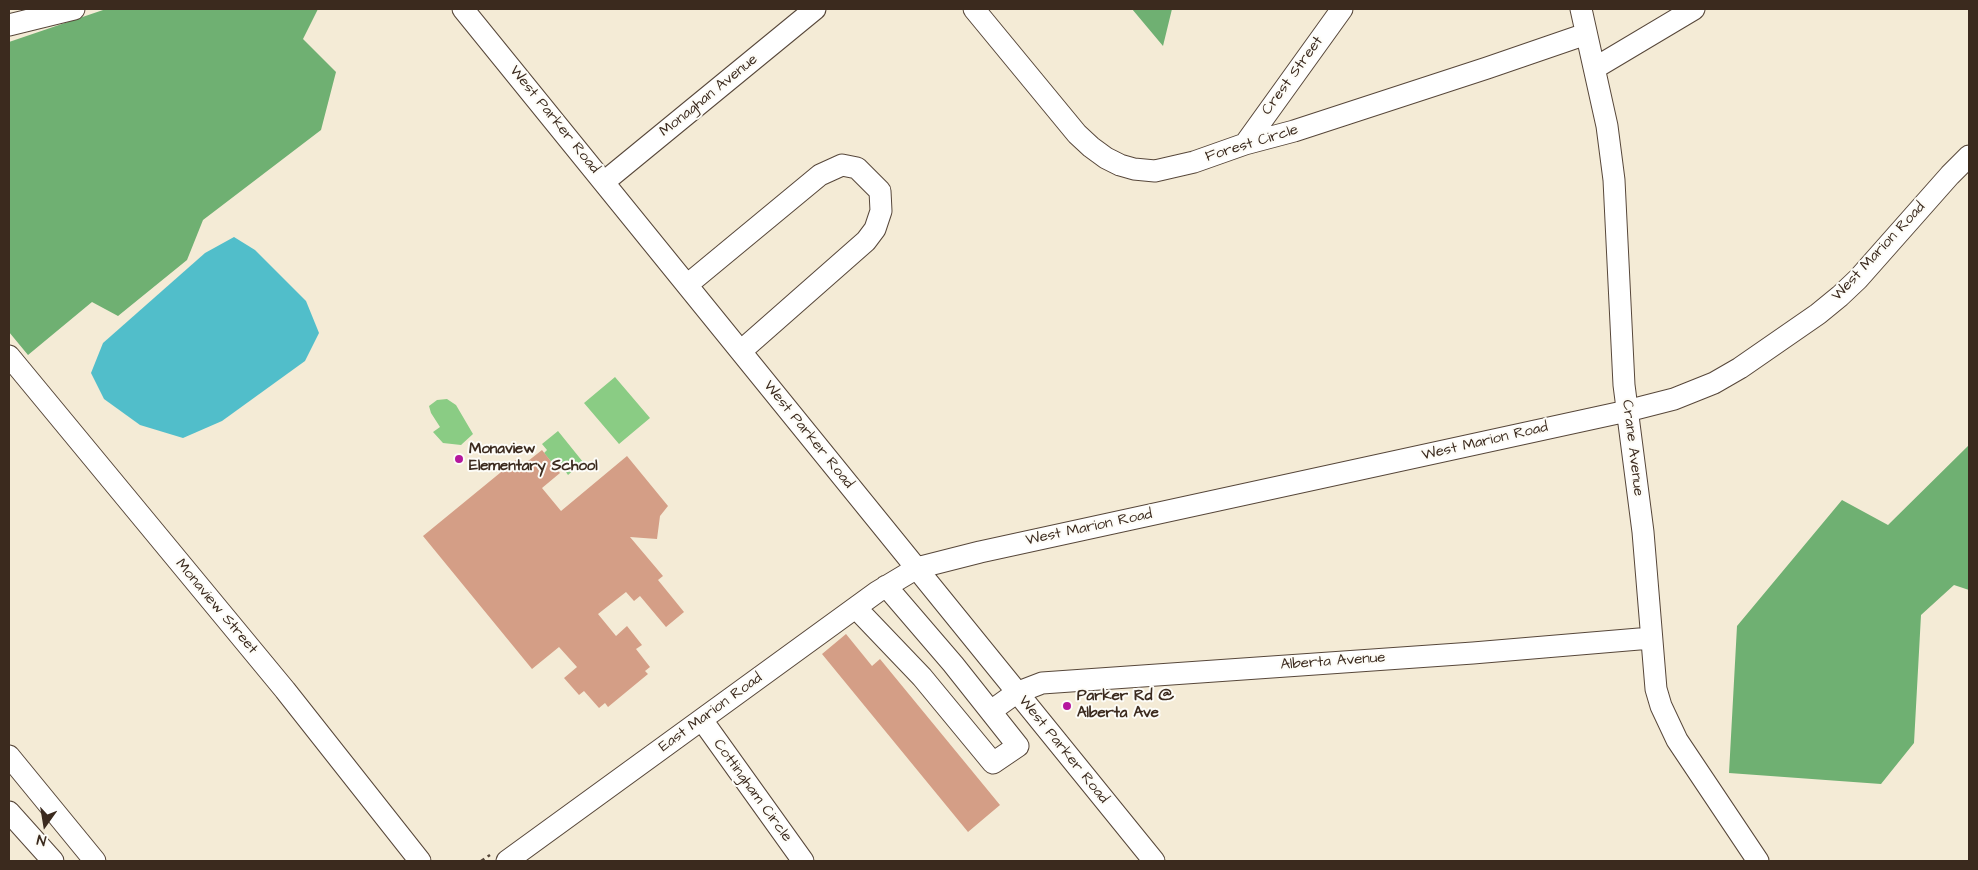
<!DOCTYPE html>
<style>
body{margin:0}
#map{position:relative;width:1978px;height:870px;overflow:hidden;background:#f4ebd6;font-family:"Architects Daughter",sans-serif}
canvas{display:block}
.frame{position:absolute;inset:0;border:10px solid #3b2a1e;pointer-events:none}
.north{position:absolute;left:20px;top:800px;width:50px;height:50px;-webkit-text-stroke:4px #fdfcf7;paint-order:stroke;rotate:193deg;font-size:14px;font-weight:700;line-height:20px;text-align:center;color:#3b2a1e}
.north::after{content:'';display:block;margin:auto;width:18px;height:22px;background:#3b2a1e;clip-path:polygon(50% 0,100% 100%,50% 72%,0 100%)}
</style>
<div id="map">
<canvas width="1978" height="870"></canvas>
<div class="frame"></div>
<div class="north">N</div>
</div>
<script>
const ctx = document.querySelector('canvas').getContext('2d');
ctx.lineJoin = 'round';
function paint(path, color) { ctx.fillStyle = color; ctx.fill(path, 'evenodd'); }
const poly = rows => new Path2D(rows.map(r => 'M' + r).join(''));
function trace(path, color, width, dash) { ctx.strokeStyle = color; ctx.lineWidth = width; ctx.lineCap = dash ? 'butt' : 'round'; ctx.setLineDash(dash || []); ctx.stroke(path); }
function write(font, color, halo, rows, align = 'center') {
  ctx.font = font + ' "Architects Daughter",sans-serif'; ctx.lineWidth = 4; ctx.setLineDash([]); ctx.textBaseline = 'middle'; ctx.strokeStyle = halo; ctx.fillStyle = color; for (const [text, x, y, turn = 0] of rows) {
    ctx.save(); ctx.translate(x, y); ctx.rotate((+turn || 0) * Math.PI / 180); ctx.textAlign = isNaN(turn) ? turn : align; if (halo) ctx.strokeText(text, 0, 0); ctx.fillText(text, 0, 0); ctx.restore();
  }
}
paint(poly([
 [615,377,650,418,619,444,584,403],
 [447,399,456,405,473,434,461,445,443,443,433,432,440,427,431,413,429,406,437,400],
 [558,431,583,462,568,475,563,468,559,471,544,453,547,450,542,444]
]), '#8acc84');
paint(poly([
 [106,9,318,9,303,39,336,72,321,130,203,220,187,260,118,316,92,302,28,355,9,332,9,42],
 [1132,9,1172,9,1163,46],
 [1969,445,1969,590,1954,585,1921,615,1914,743,1881,784,1729,773,1737,626,1842,500,1888,525]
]), '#6fb072');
paint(poly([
 [234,237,255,250,306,301,319,333,305,361,222,421,183,438,140,425,104,399,91,373,103,343,205,253]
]), '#51beca');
paint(poly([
 [542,450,560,473,542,488,561,511,627,456,668,506,660,516,657,539,630,537,663,576,658,580,684,612,666,627,640,596,634,601,626,592,598,614,616,636,627,626,642,645,636,649,650,667,645,671,648,674,608,707,605,703,599,708,584,691,579,695,564,678,577,667,559,647,532,669,423,536,517,459,523,465],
 [846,634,872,666,880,659,1000,805,968,832,822,654]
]), '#d49e86');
const minor = poly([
 [463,9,1154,861],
 [974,9,1077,134,1091,147,1106,158,1120,165,1134,169,1155,171,1194,162,1245,144,1294,131,1487,68,1586,34],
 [1581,9,1607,126,1614,180,1624,385,1643,532,1656,689,1661,706,1677,740,1758,861],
 [9,25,74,9],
 [1595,68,1694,9],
 [1245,144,1342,9],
 [604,182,815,9],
 [687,285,820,175,842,165,857,168,880,191,881,211,875,229,866,241,741,351],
 [9,356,285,690,420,861],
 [856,608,922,677,993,763,1018,746,953,664,886,586],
 [991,711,1016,693,1042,683,1473,653,1651,638],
 [702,720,803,861],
 [9,756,95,861],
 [9,812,53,861],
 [507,861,877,592,917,568,980,552,1627,411,1674,399,1714,383,1740,368,1818,314,1840,296,1858,279,1950,175,1969,156]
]);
trace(minor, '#57473a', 23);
trace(poly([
 [481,861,490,855]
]), '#57473a', 2.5, [4, 4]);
trace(minor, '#fff', 21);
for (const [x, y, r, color] of [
 [459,459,5,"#b5179e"],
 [1067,706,5,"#b5179e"]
]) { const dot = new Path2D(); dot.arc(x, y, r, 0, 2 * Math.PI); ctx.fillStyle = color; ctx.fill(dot); trace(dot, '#fdfcf7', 2); }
write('15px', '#3b2a1e', '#fdfcf7', [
 ["Crest Street",1293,76,-54],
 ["Monaghan Avenue",709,96,-39],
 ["West Parker Road",554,120,51],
 ["Forest Circle",1252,144,-17],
 ["West Marion Road",1879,252,-47],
 ["West Parker Road",808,435,51],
 ["West Marion Road",1485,442,-13],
 ["Crane Avenue",1632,448,83],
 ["West Marion Road",1089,528,-12],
 ["Monaview Street",216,607,50],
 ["Alberta Avenue",1333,662,-4],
 ["East Marion Road",711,713,-36],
 ["West Parker Road",1063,750,51],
 ["Cottingham Circle",752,791,54]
]);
write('bold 15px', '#3b2a1e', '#fdfcf7', [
 ["Monaview",469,450],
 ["Elementary School",469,467],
 ["Parker Rd @",1077,697],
 ["Alberta Ave",1077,714]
], 'left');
</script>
